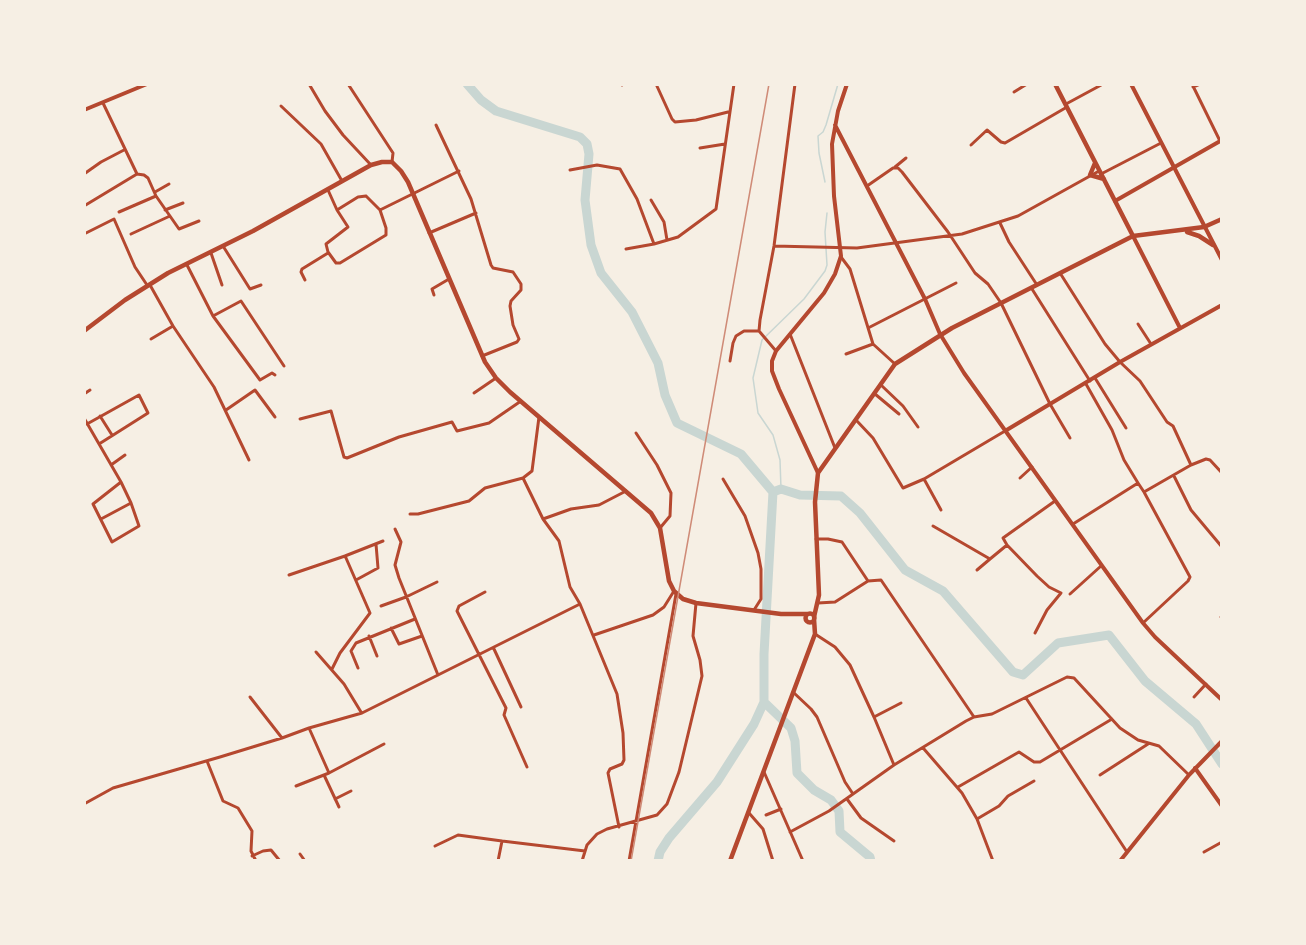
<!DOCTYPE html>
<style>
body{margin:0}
#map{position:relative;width:1306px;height:945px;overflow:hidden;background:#f6efe4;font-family:"Open Sans",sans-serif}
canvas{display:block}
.frame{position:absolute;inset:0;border:86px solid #f6efe4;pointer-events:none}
</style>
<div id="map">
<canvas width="1306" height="945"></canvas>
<div class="frame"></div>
</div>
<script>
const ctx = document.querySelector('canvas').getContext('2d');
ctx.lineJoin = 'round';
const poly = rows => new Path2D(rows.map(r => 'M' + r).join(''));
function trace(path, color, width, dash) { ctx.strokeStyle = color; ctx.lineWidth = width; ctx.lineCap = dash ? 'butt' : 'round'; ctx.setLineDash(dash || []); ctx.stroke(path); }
trace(poly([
 [825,182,819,153,818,136,823,132,826,125,838,84],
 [781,489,780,460,773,435,758,413,753,378,762,340,804,299,825,271,827,265,825,232,827,213]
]), '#c9d6d2', 1.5);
trace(poly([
 [467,84,481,100,496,111,580,137,587,144,589,154,585,200,591,245,601,273,632,312,658,363,665,395,677,423,741,454,773,492,764,654,764,702,754,724,717,782,669,838,660,852,658,861],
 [773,492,781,489,800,495,841,496,860,513,905,570,943,591,1013,672,1023,675,1058,643,1109,635,1145,681,1196,724,1222,764],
 [764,702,791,728,795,741,797,773,814,790,831,800,839,811,840,832,870,857,871,861]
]), '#c9d6d2', 9);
trace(poly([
 [309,84,325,111,343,135,371,165],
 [348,84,393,153,392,162],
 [656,84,672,119,675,122,696,120,728,112],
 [1192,84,1220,141],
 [622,85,623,84],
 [1193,87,1200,84],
 [1014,92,1027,84],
 [103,103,137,174],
 [1066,104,1103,84],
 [281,106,321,144,342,181],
 [436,125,471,199,491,265,493,268,513,272,521,284,521,290,511,301,510,306,513,325,519,339,517,342,482,356],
 [971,145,987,130,1001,142,1005,143,1067,107],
 [700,148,725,144],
 [895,167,906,158],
 [570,170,597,165,620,169,637,199,654,244],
 [84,174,101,162,124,150],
 [137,174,144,175,148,178,156,196,179,229,199,221],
 [1101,174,1161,143],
 [867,186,893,168,898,168,902,172,948,232,975,273,988,284,1001,303,1050,404,1070,438],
 [328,190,337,210],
 [155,192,169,184],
 [366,196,380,210,386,228,386,235,340,263,336,263,328,252,326,244,348,227,337,210,358,197,366,196],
 [651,200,664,222,667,240],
 [84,206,137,174],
 [165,210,183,203],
 [380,210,459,171],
 [119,212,156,196],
 [1000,223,1009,242,1037,285],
 [429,233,476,213],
 [84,234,114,219,135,267,147,285],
 [131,234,170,216],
 [223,246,250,289,261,285],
 [774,246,857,248,962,234,1018,216,1099,171],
 [626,249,654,244,678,237,716,209,734,84],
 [211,253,222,285],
 [841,257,850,269,873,344,895,364],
 [187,265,213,316,260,380,272,373,275,375],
 [1060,273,1105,344,1120,362,1140,381,1167,422,1173,426,1191,465],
 [305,280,301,272,302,269,328,253],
 [150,285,173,326,151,339],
 [1032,289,1090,381],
 [434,295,432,289,449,279],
 [213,316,241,301,284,366],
 [1138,324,1151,344],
 [173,326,214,387,249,460],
 [870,327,956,283],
 [790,334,835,448],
 [776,351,759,331,760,320,774,246,795,84],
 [846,354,873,344],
 [730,361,733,343,736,336,744,331,759,331],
 [1095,378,1126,428],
 [1086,384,1112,430,1124,460,1138,483],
 [881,385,903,406,918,427],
 [474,393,496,378],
 [84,394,90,390],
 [875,394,899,414],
 [226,410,255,390,275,417],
 [100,416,112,435],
 [539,417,532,471,523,478,543,519,559,541,570,587,580,604,617,694,623,733,624,760,622,764,610,769,608,773,619,827],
 [84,418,121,482,131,503,139,526,112,542,93,504,121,482],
 [300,419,331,411,344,457,347,458,399,437,452,422,457,431,489,423,521,401],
 [856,420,873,438,903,488,924,479,1005,431],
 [87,424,139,395,148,413,99,444],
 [636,433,657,465,671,493,670,516,660,528],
 [111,465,125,455],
 [1174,476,1191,510,1222,547],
 [1020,478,1032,467],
 [723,479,745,516,758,553,761,569,761,599,754,610],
 [924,479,941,510],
 [410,514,418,514,469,501,485,488,523,478],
 [101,519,131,503],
 [543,519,571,509,599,505,626,491],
 [1073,524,1138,483,1144,492],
 [933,526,990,559,977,570],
 [395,529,401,542,395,565,399,578,438,675],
 [816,539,828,539,842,542,868,581],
 [345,556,383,541],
 [990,559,1007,545],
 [289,575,345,556,346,558,370,613,340,653,332,669],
 [356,580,378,568,376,544],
 [485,592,459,606,457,611,506,708,504,715,527,767],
 [1070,594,1101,566],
 [818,603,835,602,868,581,881,580,974,717],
 [381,606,406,597,437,582],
 [1221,617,1222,618],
 [1143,623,1188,581,1190,577,1144,492,1191,465,1206,459,1210,460,1222,473],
 [391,628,399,644,422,636],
 [1035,633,1047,610,1061,593,1049,587,1037,576,1007,545,1003,538,1055,501],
 [815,634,835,647,850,665,874,717,894,765],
 [594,635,653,615,664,607,674,591],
 [369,636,377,656],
 [494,649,521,707],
 [316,652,344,684,361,712],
 [358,668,351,651,356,643,415,619],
 [793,692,811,709,817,717,845,782,853,794],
 [250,697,282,738],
 [1194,697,1206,684],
 [1026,698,1127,852],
 [874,717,901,703],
 [309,728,329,773],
 [924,749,962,793,977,819,993,861],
 [207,761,223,801,238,808,252,831,251,851,256,861],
 [764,772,803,861],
 [324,775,339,807],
 [1100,775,1148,744],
 [296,786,329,773,384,744],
 [958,787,1019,752,1034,762,1040,762,1112,719],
 [335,799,351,791],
 [847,799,861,818,894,841],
 [84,804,113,788,220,757,282,738,309,728,362,713,580,604],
 [749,813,763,829,773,861],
 [766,815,781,809],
 [977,819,999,806,1008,796,1034,781],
 [790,832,829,811,894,765,966,721,974,717,992,714,1067,677,1074,678,1120,728,1138,740,1159,746,1189,775],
 [435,846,458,835,502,841],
 [1204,852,1222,842],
 [300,854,305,861],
 [252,856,263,851,271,850,280,861],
 [498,861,502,841,585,851],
 [582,861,587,845,597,834,607,829,657,815,667,804,679,772,702,676,700,660,693,636,696,603],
 [629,861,676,594]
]), '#b5482f', 3);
trace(poly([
 [84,110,147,84],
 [835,125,925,299,940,334,964,373,1143,623,1155,637,1222,700],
 [1115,201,1222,140],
 [1133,236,1180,328],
 [1005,431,1120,362,1222,305],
 [818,473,779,389,772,371,772,361,776,351,824,293,835,274,841,256,834,196,832,144,838,111,847,84],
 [1195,768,1222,806]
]), '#b5482f', 4);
trace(poly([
 [1131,84,1222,260],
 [1120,861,1189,775,1222,741]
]), '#b5482f', 4);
trace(poly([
 [1055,84,1133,236],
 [1095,163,1090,175,1104,179],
 [1187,232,1199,236,1213,245],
 [814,617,819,595,815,502,818,473,895,364,952,328,1133,236,1204,227,1222,219]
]), '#b5482f', 4.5);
trace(poly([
 [84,331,125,300,168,273,253,231,371,165,382,162,392,162,401,171,408,182,485,362,496,378,510,392,651,513,660,528,669,581,674,591,683,599,696,603,781,614,808,614],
 '805.5 618a4.5 4.5 0 1 1 9 0a4.5 4.5 0 1 1-9 0Z',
 [730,861,815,634,814,619]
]), '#b5482f', 4.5);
trace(poly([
 [631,861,769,84]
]), '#cf8b77', 1.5);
</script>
